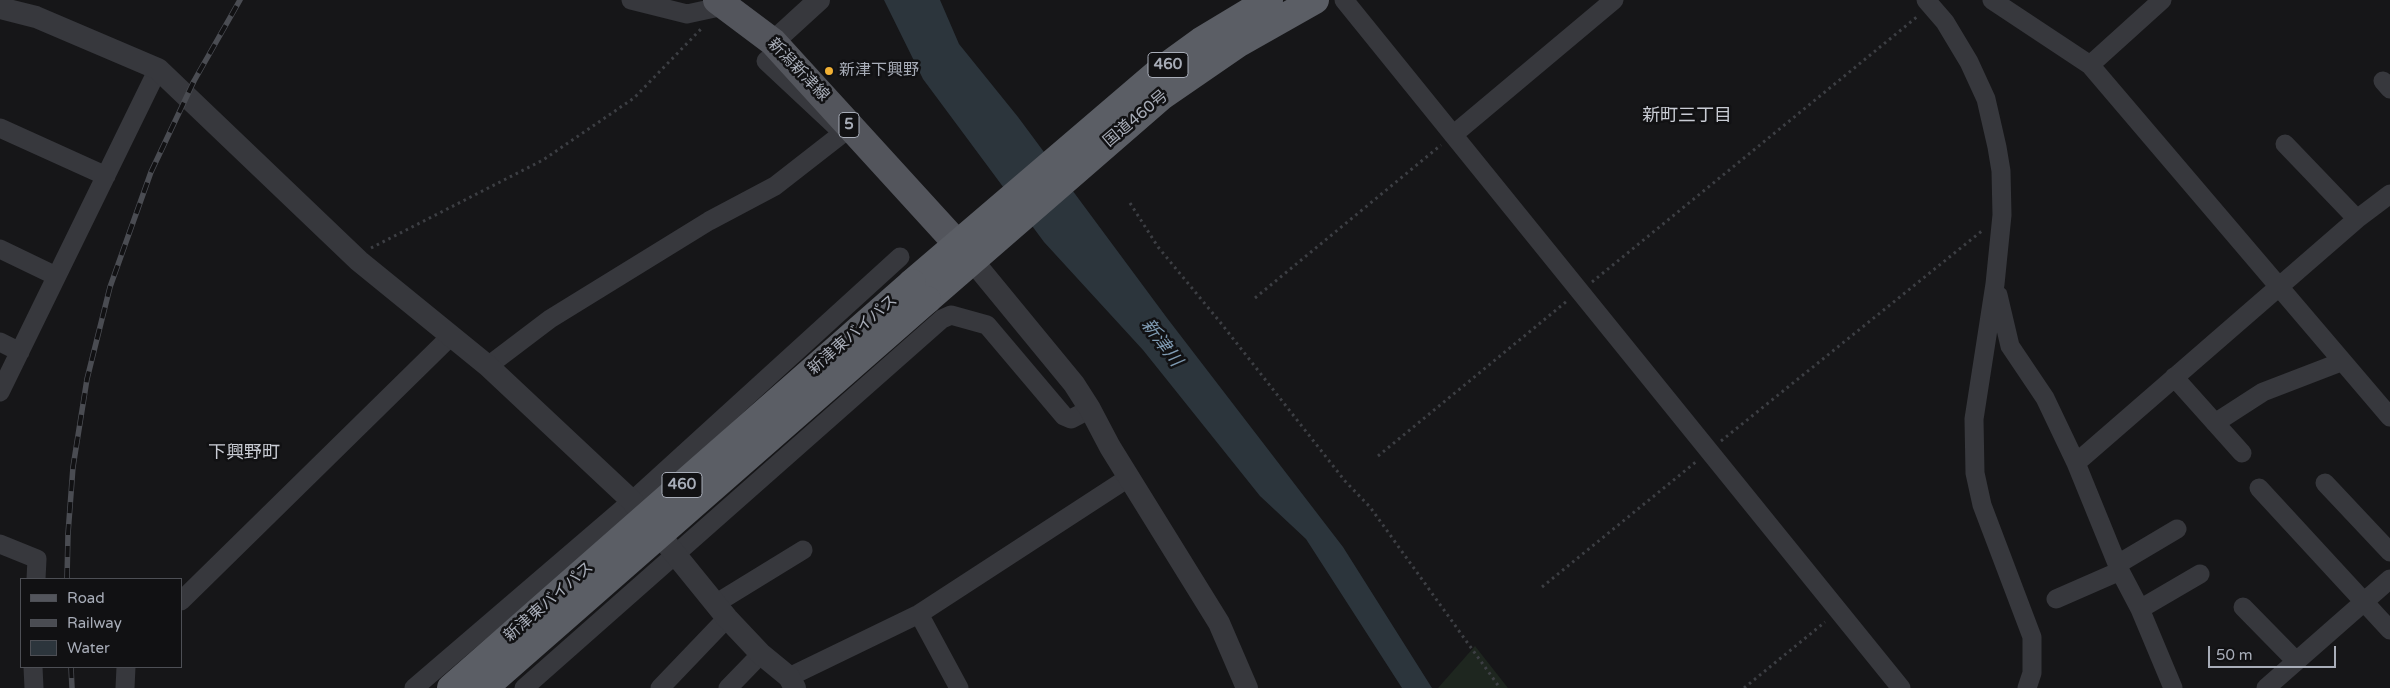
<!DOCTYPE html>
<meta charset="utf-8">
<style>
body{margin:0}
#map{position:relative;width:2390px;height:688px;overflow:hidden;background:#161618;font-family:"Varela Round",sans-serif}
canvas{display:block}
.legend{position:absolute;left:20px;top:578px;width:162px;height:90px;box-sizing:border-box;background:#111113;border:1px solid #4d4f55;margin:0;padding:6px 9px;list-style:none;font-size:15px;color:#a8adb8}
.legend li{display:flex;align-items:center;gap:10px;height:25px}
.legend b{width:25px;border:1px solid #4d4f55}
.scale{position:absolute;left:2208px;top:646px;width:128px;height:22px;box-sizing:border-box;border:2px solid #a8adb8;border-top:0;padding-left:6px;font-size:15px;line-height:18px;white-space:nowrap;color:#a8adb8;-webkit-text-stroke:4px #111113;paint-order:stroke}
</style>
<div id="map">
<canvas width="2390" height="688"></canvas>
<ul class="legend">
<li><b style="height:6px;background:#53555c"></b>Road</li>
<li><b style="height:6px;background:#4a4c52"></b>Railway</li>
<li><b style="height:14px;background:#2c353c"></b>Water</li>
</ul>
<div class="scale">50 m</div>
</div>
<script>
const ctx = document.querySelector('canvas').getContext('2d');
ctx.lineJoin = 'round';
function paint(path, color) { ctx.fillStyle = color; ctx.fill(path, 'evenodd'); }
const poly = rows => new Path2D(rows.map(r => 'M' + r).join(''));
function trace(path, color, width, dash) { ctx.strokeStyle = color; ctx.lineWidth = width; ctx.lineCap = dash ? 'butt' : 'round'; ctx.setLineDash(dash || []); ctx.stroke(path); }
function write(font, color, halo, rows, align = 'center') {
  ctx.font = font + ' "Varela Round","Noto Sans JP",sans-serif'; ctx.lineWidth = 5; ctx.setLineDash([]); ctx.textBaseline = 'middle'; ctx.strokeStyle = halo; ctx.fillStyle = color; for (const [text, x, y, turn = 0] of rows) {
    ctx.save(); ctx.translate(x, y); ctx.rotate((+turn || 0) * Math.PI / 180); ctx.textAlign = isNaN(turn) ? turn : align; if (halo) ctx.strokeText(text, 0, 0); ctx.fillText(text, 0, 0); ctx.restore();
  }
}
paint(poly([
 [1475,646,1508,688,1438,688]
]), '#1e261f');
paint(poly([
 [884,0,940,0,959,44,1018,117,1167,318,1343,547,1432,688,1402,688,1306,539,1260,496,1143,350,1044,242,923,79]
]), '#2c353c');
trace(poly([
 [1130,203,1158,247,1220,322,1345,481,1370,507,1500,688],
 [371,248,543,160,634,98,701,29],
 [1592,282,1918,16],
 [1255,298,1441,145],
 [1721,441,1983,230],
 [1378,456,1567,301],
 [1542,587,1697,461],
 [1744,688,1825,622]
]), '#3d3f44', 3, [2.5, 4]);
trace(poly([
 [631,0,687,14,724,6],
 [1344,0,1901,688],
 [1926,0,1945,22,1969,62,1986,99,1997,147,2001,171,2002,215,1995,284,1974,419,1975,473,1982,505,2032,637,2032,673,2027,688],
 [1992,0,2090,65,2390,417],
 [2090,65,2162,0],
 [2383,81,2390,89],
 [0,128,106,176],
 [1453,135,1614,0],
 [2285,144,2357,219],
 [0,249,56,276],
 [1998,295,2010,346,2045,398,2076,463,2120,571,2140,609,2173,688],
 [0,342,20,352],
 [488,366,550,319,709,221,775,186,843,133,766,61,780,49],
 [2174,377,2242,453],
 [0,392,158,69],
 [2215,423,2263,392,2341,362],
 [2076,463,2357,219,2390,194],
 [2325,483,2390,552],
 [2259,488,2390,630],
 [0,544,37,559,36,579],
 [2118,564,2177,529],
 [2056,599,2120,571],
 [181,601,450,337],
 [715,604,803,550],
 [2243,607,2296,661],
 [2140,609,2200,574],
 [919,614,959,688],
 [33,667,34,688],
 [789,677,919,614,1128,478],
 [125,688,126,667],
 [414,688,632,501,900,257],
 [524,688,942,319,951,315,987,325,1064,416,1071,419,1090,409],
 [660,688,727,618],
 [728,688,761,654],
 [2266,688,2390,579]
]), '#37383d', 19);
trace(poly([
 [0,8,36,17,158,69,359,261,488,366,632,501,727,618,761,654,789,677,795,688],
 [773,42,819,0],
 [972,260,1074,384,1090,409,1110,447,1219,623,1247,688]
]), '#37383d', 22);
trace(poly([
 [717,0,773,42,972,260]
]), '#53555c', 28);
trace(poly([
 [912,283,1161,70,1201,41,1269,0],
 [927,300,1162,96,1239,43,1315,0]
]), '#5b5e65', 28);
const rail = poly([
 [67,579,68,534,73,467,87,379,110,287,151,172,194,81,240,0],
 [71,667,72,688]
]);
trace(rail, '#4a4c52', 5.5);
trace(rail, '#111113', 4, [11]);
trace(poly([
 [451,688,912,283],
 [484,688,927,300]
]), '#5b5e65', 28);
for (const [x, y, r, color] of [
 [829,71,5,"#f2b134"]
]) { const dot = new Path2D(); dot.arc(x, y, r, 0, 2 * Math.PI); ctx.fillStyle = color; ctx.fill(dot); trace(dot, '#111113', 2); }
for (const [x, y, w] of [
 [1168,65,40],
 [849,125,20],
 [682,485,40]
]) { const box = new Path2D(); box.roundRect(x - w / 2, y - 12.5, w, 25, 4); ctx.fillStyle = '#111113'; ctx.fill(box); trace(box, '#a8adb8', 1); }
write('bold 15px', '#a8adb8', null, [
 ["460",1168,65],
 ["5",849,125],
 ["460",682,485]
]);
write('16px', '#a8adb8', '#111113', [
 ["新潟新津線",798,70,46],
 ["国道460号",1136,119,-40],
 ["新津東バイパス",853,335,-41],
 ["新津東バイパス",549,602,-41]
]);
write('16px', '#a8adb8', '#111113', [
 ["新津下興野",839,71]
], 'left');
write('18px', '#c9ccd4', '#111113', [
 ["新町三丁目",1687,116],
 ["下興野町",244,453]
]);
write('italic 18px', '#7f9bb3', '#111113', [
 ["新津川",1161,343,53]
]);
</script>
